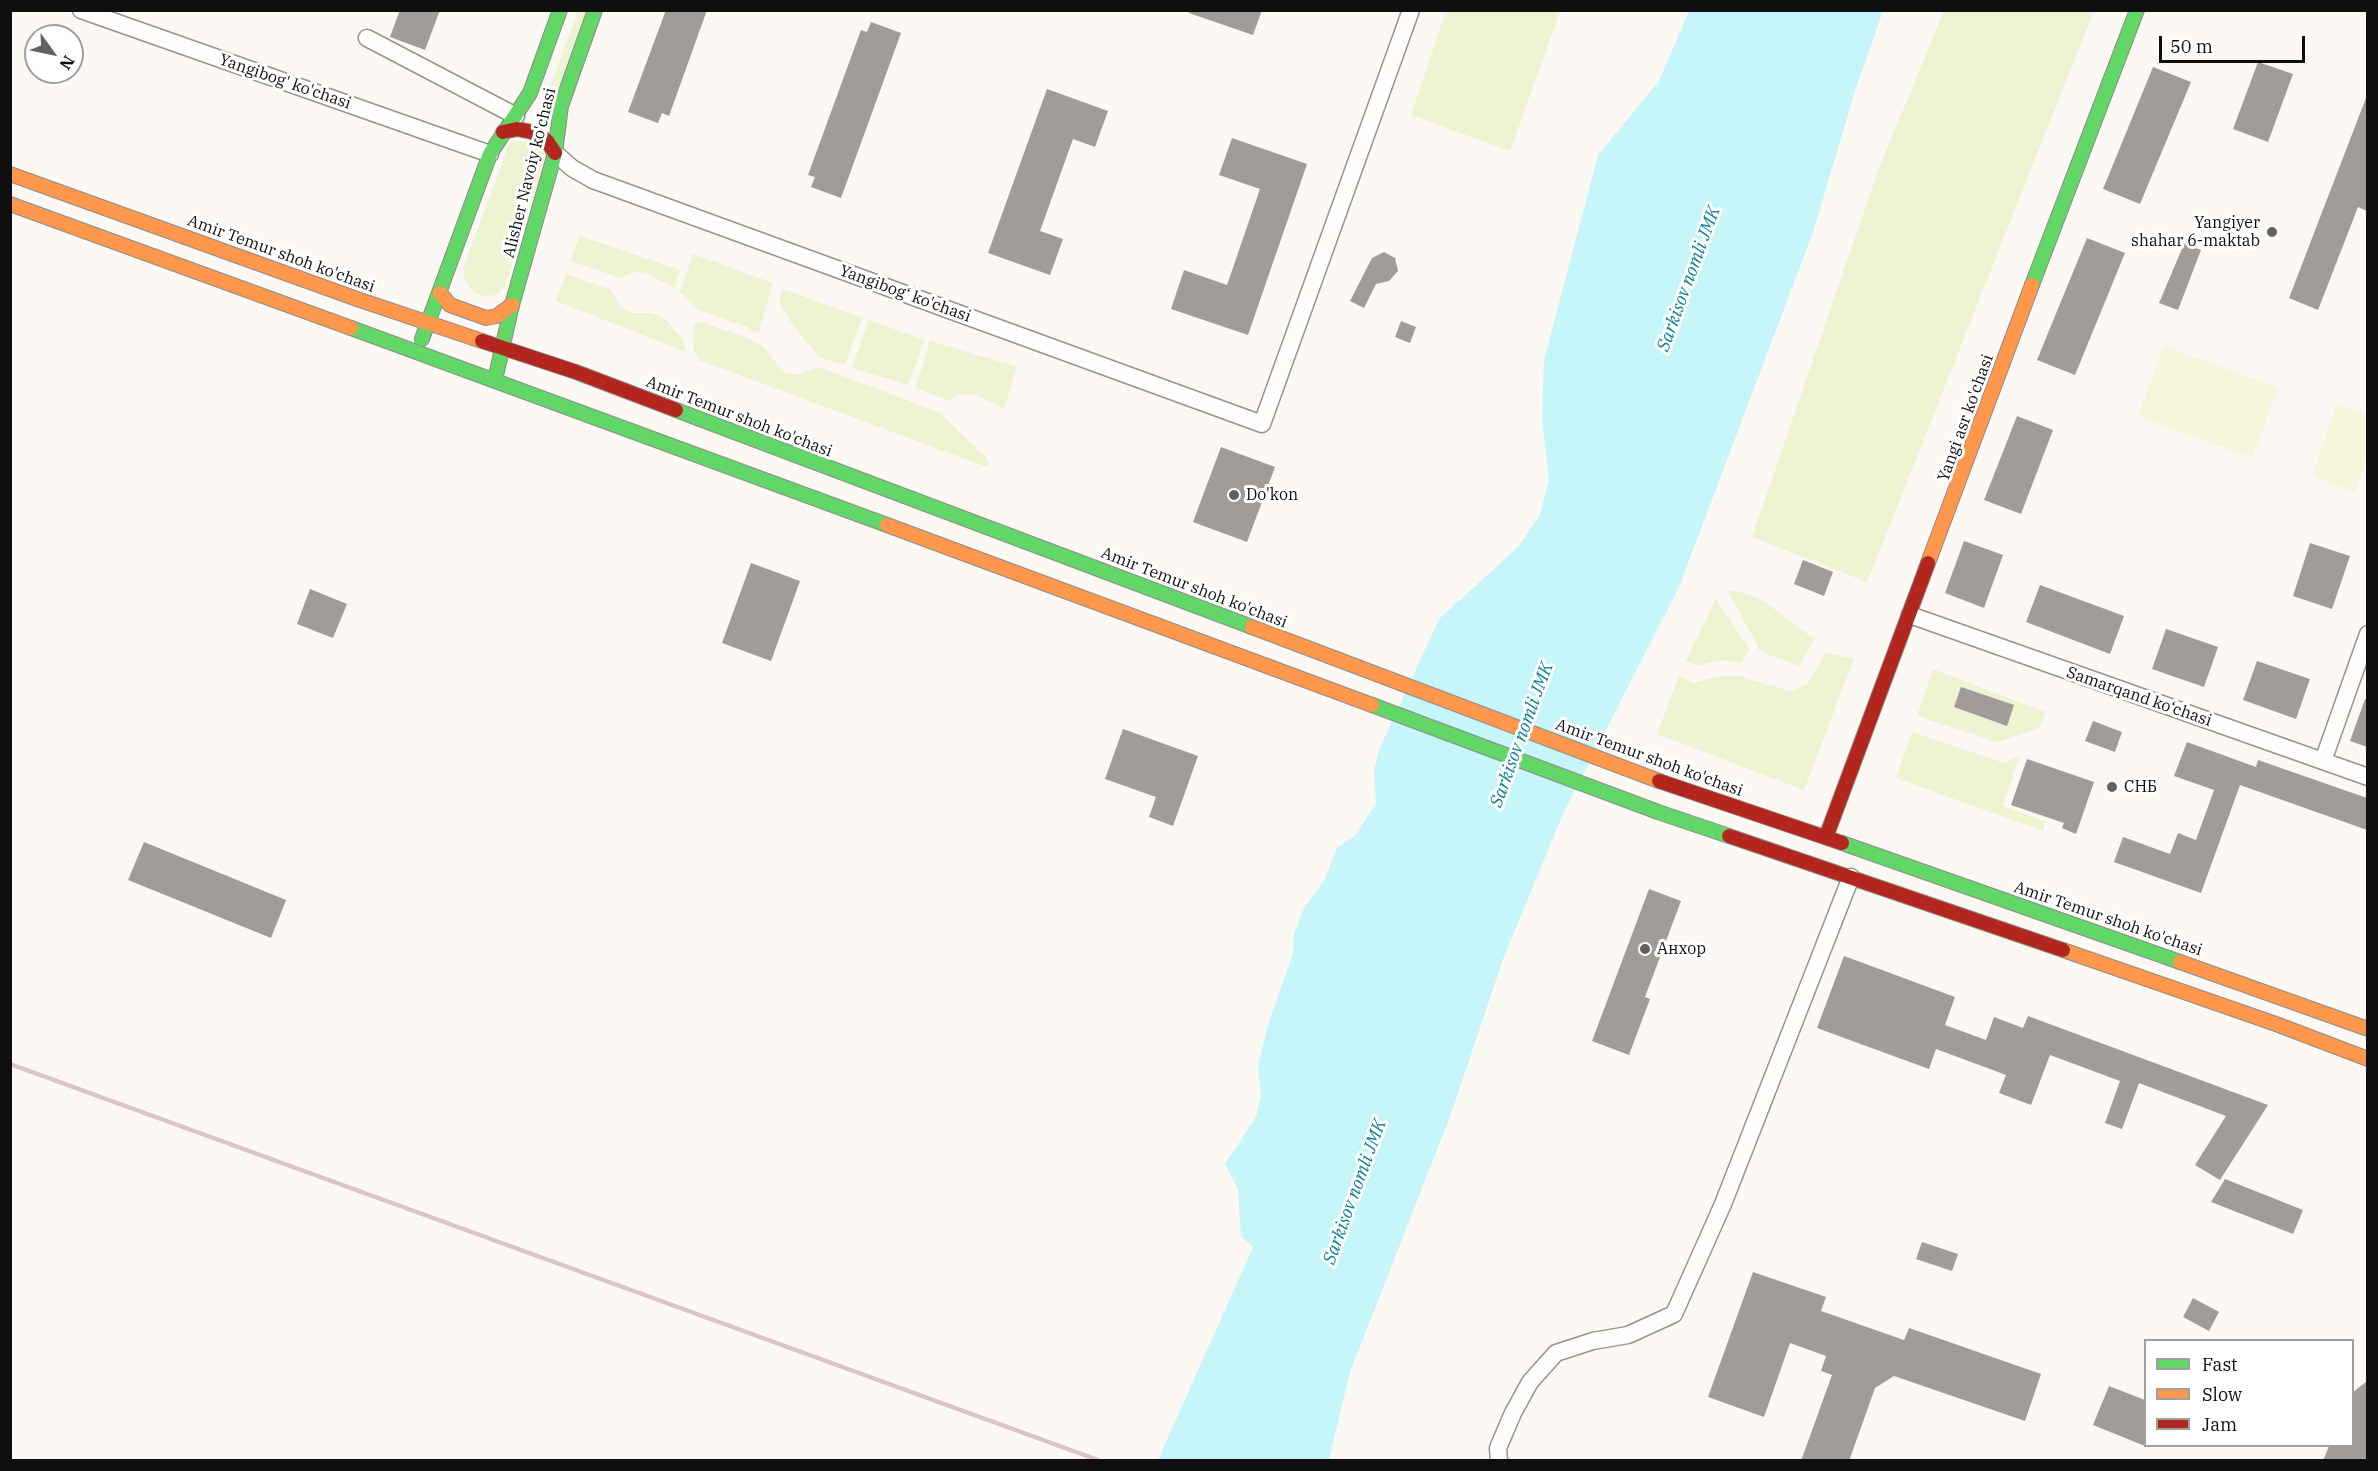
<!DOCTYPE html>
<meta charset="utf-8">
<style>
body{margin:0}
#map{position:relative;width:2378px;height:1471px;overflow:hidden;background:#fcf8f4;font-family:"IBM Plex Serif",serif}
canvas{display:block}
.frame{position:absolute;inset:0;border:12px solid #0f0f0f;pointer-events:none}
.legend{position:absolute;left:2144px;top:1339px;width:210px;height:108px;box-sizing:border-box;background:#fff;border:2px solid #9f9f9f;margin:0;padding:8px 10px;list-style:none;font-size:18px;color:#0f0f0f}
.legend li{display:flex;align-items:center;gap:12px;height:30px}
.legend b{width:30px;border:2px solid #9f9f9f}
.north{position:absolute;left:24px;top:24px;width:60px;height:60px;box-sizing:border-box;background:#fff;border:2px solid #9f9f9f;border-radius:50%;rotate:123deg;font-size:16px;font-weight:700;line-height:24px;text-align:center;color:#0f0f0f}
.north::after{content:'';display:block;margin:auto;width:21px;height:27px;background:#62615f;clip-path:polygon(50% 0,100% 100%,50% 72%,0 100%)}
.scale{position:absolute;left:2159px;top:36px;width:146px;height:27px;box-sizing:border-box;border:3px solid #0f0f0f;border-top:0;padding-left:8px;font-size:18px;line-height:21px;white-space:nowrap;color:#0f0f0f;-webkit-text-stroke:4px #fff;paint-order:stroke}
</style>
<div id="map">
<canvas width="2378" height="1471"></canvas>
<div class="frame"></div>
<ul class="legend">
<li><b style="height:8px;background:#63d668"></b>Fast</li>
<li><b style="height:8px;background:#ff974d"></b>Slow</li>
<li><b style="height:8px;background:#b3261e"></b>Jam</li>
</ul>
<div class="north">N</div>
<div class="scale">50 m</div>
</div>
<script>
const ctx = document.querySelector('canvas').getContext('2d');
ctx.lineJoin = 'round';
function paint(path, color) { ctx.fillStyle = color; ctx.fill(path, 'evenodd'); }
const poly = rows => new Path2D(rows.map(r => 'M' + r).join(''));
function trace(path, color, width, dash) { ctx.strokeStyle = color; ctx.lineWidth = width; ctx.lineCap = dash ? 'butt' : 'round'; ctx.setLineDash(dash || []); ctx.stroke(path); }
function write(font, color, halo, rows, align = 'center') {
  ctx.font = font + ' "IBM Plex Serif",serif'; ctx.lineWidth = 6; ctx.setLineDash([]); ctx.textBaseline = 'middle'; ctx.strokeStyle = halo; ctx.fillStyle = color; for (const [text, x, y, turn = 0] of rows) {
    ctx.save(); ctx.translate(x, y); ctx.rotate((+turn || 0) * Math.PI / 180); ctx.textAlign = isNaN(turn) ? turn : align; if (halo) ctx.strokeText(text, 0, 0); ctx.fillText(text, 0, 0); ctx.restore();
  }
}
paint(poly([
 [578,11,586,11,557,91,549,89],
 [1446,11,1560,11,1510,151,1411,115],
 [1944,11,2094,11,1867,582,1752,537,1879,168],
 [510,141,550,142,505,287,495,295,484,297,474,292,465,282,463,268],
 [580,236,680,270,674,288,648,274,635,271,621,278,570,261],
 [693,254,773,283,759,332,754,332,747,327,698,310,680,292],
 [566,274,611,290,622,308,633,313,651,313,665,319,683,339,686,352,556,301],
 [783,289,862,318,845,365,819,357,792,324,779,302],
 [869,320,924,340,908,385,852,368],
 [698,321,745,337,762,346,784,372,797,375,819,367,938,412,985,456,989,465,984,466,699,360,694,351,693,325],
 [930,341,1017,367,1004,409,976,395,959,394,950,401,916,388],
 [1727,590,1744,593,1765,602,1814,639,1799,666,1759,651,1757,644],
 [1716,599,1749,649,1741,663,1720,660,1697,666,1686,661],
 [1826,653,1854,659,1804,790,1657,734,1679,676,1694,683,1719,676,1739,676,1790,691,1807,685],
 [1933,669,2045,712,2040,728,1997,742,1917,716],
 [1912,732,2004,763,2020,755,2003,806,2045,821,2043,831,1896,778]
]), '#eef3d1');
paint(poly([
 [2164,346,2278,388,2252,458,2138,416],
 [2337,404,2367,415,2367,459,2355,492,2312,476]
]), '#f6f6dc');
paint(poly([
 [1689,11,1883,11,1856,88,1813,232,1679,587,1563,814,1503,959,1451,1114,1350,1372,1329,1460,1158,1460,1253,1247,1241,1236,1238,1189,1225,1164,1256,1117,1261,1095,1258,1065,1267,1028,1293,953,1294,934,1303,910,1325,879,1337,848,1356,835,1376,803,1374,770,1379,750,1439,619,1518,547,1540,515,1549,480,1542,419,1544,360,1598,155,1659,81]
]), '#c6f5fa');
paint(poly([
 [400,10,440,10,425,50,390,37],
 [666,10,707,10,669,116,662,113,658,123,628,112],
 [1190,10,1262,10,1253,35,1189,13],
 [871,22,901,33,841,198,811,187,815,177,808,175,861,30,867,32],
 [2258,62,2293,74,2268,142,2233,129],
 [2153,67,2191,82,2140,204,2103,189],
 [1047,89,1108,111,1095,147,1073,139,1040,231,1063,239,1050,275,988,253],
 [2366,98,2367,211,2358,207,2318,310,2289,298],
 [1232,138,1307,164,1248,335,1171,309,1184,270,1227,285,1260,189,1219,175],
 [2087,238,2125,253,2075,375,2037,360],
 [2184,244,2201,250,2178,310,2159,303],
 [1384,252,1395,258,1398,271,1389,281,1376,284,1364,308,1350,301,1372,258],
 [1401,321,1416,327,1410,343,1395,337],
 [2017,416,2053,430,2021,514,1984,500],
 [1221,447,1275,467,1247,542,1193,522],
 [1964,541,2003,555,1984,608,1945,593],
 [2310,543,2350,556,2332,609,2293,596],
 [1803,560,1833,572,1824,596,1794,584],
 [751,563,800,581,771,661,722,643],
 [2040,585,2124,616,2110,654,2026,622],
 [310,589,347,604,333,638,297,624],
 [2166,629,2218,647,2204,687,2152,669],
 [2257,661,2310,679,2296,719,2243,700],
 [1961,687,2014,705,2007,726,1954,707],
 [2365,699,2367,700,2367,747,2350,741],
 [2093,721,2122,732,2115,752,2085,741],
 [1123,729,1198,756,1173,826,1149,817,1156,797,1105,779],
 [2187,742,2256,767,2258,760,2367,798,2367,830,2240,785,2201,893,2114,862,2123,837,2170,854,2178,833,2196,840,2214,790,2174,776],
 [2027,759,2094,782,2076,834,2062,828,2064,823,2011,805],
 [144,842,286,900,271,938,128,880],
 [1649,889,1681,901,1645,997,1650,999,1629,1055,1592,1041],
 [1844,956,1955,997,1945,1025,1986,1040,1994,1017,2023,1028,2028,1016,2268,1105,2220,1180,2195,1165,2226,1116,2139,1083,2122,1129,2105,1123,2120,1081,2050,1055,2031,1105,1999,1093,2006,1075,1936,1049,1929,1069,1817,1028],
 [2225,1179,2303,1210,2293,1234,2211,1202],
 [1922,1242,1958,1254,1952,1271,1916,1259],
 [1753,1272,1826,1297,1821,1311,1904,1340,1909,1328,2041,1374,2025,1421,1894,1376,1875,1388,1849,1461,1801,1461,1832,1375,1821,1371,1826,1356,1790,1343,1764,1417,1708,1397],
 [2193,1298,2219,1312,2209,1331,2183,1317],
 [2367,1381,2367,1461,2323,1461,2329,1446,2352,1446,2352,1393],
 [2109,1386,2145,1400,2145,1446,2093,1425]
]), '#a09c99');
const street = poly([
 [81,10,490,154],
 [367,38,516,116],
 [555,153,572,168,593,180,1262,424,1411,10],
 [1910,615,2368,777],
 [2323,761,2368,634],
 [1499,1460,1498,1448,1513,1413,1530,1382,1556,1353,1593,1341,1628,1335,1674,1314,1723,1204,1851,877]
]);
const fast = poly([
 [2032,285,2137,10],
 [351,328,887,525],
 [422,339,490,154,530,93,560,10],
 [495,380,512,305,555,153,561,106,595,10],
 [676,410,1252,627],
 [1372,705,1658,812,1729,836],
 [1842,843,2180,962]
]);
const slow = poly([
 [10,174,357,299,482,341],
 [10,204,351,328],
 [440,293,450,305,486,318,497,316,512,305],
 [887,525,1372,705],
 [1928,563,2032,285],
 [1252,627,1659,781],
 [2063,950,2276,1024,2368,1059],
 [2180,962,2368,1029]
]);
const jam = poly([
 [503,132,517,129,532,132,547,141,555,153],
 [482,341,576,372,676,410],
 [1659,781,1842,843],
 [1729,836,2063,950],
 [1826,837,1928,563]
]);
trace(street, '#969492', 19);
trace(fast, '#8c8b89', 16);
trace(slow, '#8c8b89', 16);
trace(jam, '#8c8b89', 16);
trace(street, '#fffefd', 16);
trace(fast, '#63d668', 14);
trace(slow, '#ff974d', 14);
trace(jam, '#b3261e', 14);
trace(poly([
 [10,1064,1098,1460]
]), '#dac3ca', 4.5);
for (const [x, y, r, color] of [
 [2272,232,6,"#62615f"],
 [1234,495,6,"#62615f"],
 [2112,787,6,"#62615f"],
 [1645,949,6,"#62615f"]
]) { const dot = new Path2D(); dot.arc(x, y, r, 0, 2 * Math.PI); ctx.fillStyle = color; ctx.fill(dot); trace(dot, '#fff', 2); }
write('16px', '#0f0f0f', '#fff', [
 ["Yangibog' ko'chasi",285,82,19],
 ["Alisher Navoiy ko'chasi",530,173,-76],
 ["Amir Temur shoh ko'chasi",281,254,20],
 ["Yangibog‘ ko'chasi",905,294,20],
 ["Amir Temur shoh ko'chasi",739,417,21],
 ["Yangi asr ko'chasi",1966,418,-70],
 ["Amir Temur shoh ko'chasi",1194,588,21],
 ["Samarqand ko‘chasi",2139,697,19],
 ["Amir Temur shoh ko'chasi",1649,758,20],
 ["Amir Temur shoh ko'chasi",2108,919,19]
]);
write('16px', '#0f0f0f', '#fff', [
 ["Yangiyer",2260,223,"right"],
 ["shahar 6-maktab",2260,241,"right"],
 ["Do'kon",1246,495],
 ["СНБ",2124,787],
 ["Анхор",1657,949]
], 'left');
write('italic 18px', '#0a8098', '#fff', [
 ["Sarkisov nomli JMK",1689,279,-70],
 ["Sarkisov nomli JMK",1522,735,-70],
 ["Sarkisov nomli JMK",1355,1192,-70]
]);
</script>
